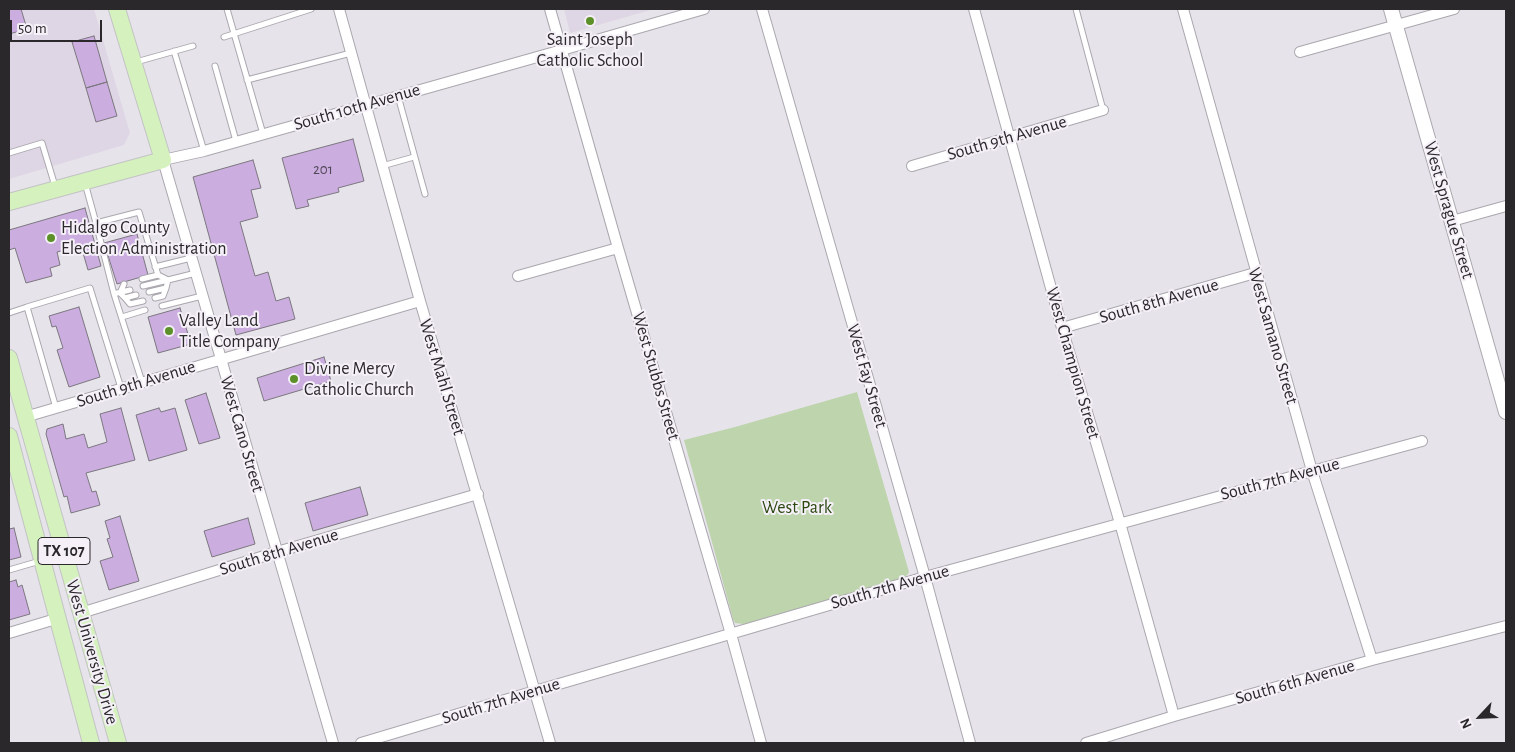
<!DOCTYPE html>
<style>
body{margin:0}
#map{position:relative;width:1515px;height:752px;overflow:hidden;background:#e7e3eb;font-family:"Alegreya Sans",sans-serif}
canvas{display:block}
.frame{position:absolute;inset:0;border:10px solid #2a282b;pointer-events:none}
.north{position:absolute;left:1455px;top:692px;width:50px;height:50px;-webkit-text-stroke:4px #f5f0f8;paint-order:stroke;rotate:245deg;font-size:14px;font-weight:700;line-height:20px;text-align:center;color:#2a282b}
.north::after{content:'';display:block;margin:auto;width:18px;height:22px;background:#2a282b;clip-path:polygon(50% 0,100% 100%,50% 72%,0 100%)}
.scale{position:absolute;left:10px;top:20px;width:92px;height:22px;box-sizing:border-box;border:2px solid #2a282b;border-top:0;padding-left:6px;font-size:15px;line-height:18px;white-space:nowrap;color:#2a282b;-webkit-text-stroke:4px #f5f0f8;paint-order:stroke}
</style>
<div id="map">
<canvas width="1515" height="752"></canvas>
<div class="frame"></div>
<div class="north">N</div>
<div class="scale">50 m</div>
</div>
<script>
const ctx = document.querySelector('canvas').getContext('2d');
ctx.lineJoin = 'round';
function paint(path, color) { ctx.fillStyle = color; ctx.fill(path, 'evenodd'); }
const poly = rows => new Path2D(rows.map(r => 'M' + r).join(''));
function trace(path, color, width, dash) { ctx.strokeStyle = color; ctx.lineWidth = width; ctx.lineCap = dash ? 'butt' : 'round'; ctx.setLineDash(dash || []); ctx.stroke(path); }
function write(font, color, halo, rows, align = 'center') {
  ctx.font = font + ' "Alegreya Sans",sans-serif'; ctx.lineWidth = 4; ctx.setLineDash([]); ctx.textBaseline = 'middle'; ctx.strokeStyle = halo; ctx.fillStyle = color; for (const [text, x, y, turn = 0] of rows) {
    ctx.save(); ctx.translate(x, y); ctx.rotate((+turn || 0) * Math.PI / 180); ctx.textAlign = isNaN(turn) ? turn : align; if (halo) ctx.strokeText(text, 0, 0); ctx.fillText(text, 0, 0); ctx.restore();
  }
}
paint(poly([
 [9,9,94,9,130,133,124,145,9,179],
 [564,9,654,9,570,33]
]), '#ded6e4');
paint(poly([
 [857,392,909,572,908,574,904,578,744,624,735,623,733,619,684,440,735,427]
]), '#bdd4ad');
const building = poly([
 [9,9,21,9,27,29,9,34,9,9],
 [94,36,107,82,86,88,72,42,94,36],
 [107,82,117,116,96,122,86,88,107,82],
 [353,139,364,181,338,188,339,192,307,200,309,206,296,209,282,158,353,139],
 [253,160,261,188,251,190,258,217,240,222,255,276,268,272,276,301,289,297,295,319,236,335,193,177,253,160],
 [85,208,101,266,88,270,81,246,57,252,60,265,50,268,52,276,26,283,15,248,9,250,9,230,85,208],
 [137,234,148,275,117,284,104,243,137,234],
 [79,307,100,377,69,387,57,350,63,348,56,326,52,327,49,316,79,307],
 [180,308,191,344,158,353,148,317,180,308],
 [324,357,331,381,264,401,257,378,324,357],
 [206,393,220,438,199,444,185,400,206,393],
 [121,408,135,460,86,473,92,492,96,491,100,505,71,513,67,496,64,497,46,434,47,429,63,424,66,439,84,434,88,448,107,442,100,414,121,408],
 [159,408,161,412,175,408,187,450,149,461,136,415,159,408],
 [360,487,368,515,313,531,305,503,360,487],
 [120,516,139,581,109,590,100,561,113,557,107,539,110,538,105,521,120,516],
 [248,518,255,544,212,557,204,531,248,518],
 [14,528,21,557,9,560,9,529,14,528],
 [16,580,18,587,22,585,30,614,9,620,9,582,16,580]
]);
paint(building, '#cbade0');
trace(building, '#7b777e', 1);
const lane = poly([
 [227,9,263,134],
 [1076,9,1103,110],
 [224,37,311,9],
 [174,51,204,151],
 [136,62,193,46],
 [215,66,236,141],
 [247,80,351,53],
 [398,96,425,194],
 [9,153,42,143,55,186],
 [382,166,414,157],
 [85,183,96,223,139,212,158,275],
 [96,223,114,294,142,382],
 [155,267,191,258],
 [142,279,158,275,168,280,196,273],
 [124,284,120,293,125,298,136,295],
 [143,286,168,280,166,288,149,292],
 [117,293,130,290],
 [125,298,130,304,143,301],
 [155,298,163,296,166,288],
 [162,306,202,296],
 [27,307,90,288,121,388],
 [9,313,27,307,56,408],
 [122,317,145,310],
 [9,570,40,561]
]);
const street = poly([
 [339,9,420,301,550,743],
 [550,9,618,248,731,634,761,743],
 [762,9,925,577,970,743],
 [974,9,1062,328,1120,523,1174,716],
 [1183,9,1312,471,1372,660],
 [1300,52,1454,9],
 [912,166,1103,110],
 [1452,221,1506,206],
 [518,276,618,248],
 [1062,328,1255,273],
 [25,417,420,301],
 [81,613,277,552,478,494],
 [9,633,59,618],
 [333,743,163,160,204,151,562,50,704,9],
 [361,743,535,691,925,577,1422,441],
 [1086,743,1174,716,1372,660,1506,626]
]);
const secondary = poly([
 [1391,9,1506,412]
]);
const primary = poly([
 [9,202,163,160,117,9],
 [9,358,118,743],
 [9,436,91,743]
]);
trace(lane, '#aba7ae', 7);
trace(street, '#aba7ae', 12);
trace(secondary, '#aba7ae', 16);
trace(primary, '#c3c3c4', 18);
trace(lane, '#fff', 5);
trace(street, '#fff', 10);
trace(secondary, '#fff', 14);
trace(primary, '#d4f1be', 16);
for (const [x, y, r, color] of [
 [590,21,5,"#5c9029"],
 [51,238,5,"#5c9029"],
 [169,331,5,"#5c9029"],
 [294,379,5,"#5c9029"]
]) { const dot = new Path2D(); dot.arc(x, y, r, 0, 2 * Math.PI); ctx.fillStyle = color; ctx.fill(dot); trace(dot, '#f5f0f8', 2); }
write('15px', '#524958', null, [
 ["201",323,169]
]);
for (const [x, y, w] of [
 [64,551,52]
]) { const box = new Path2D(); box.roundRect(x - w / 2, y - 13.5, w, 27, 4); ctx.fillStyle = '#f5f0f8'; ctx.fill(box); trace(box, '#2a282b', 1); }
write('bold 16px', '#2a282b', null, [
 ["TX 107",64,551]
]);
write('18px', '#2a282b', '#f5f0f8', [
 ["Saint Joseph",590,40,"center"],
 ["Catholic School",590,61,"center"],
 ["Hidalgo County",61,228],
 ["Election Administration",61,249],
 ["Valley Land",179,321],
 ["Title Company",179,342],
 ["Divine Mercy",304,369],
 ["Catholic Church",304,390]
], 'left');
write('18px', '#2a282b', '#f5f0f8', [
 ["South 10th Avenue",357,107,-16],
 ["South 9th Avenue",1007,138,-16],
 ["West Sprague Street",1449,210,74],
 ["South 8th Avenue",1159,301,-16],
 ["West Samano Street",1273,336,74],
 ["West Champion Street",1073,363,74],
 ["West Stubbs Street",656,376,74],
 ["West Fay Street",867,376,74],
 ["West Mahl Street",442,377,73],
 ["South 9th Avenue",136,384,-17],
 ["West Cano Street",242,434,74],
 ["South 7th Avenue",1280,479,-15],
 ["South 8th Avenue",279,552,-17],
 ["South 7th Avenue",890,587,-16],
 ["West University Drive",92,652,74],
 ["South 6th Avenue",1295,682,-16],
 ["South 7th Avenue",501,701,-17]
]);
write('18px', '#2c4811', '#f5f0f8', [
 ["West Park",797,508]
]);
</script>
